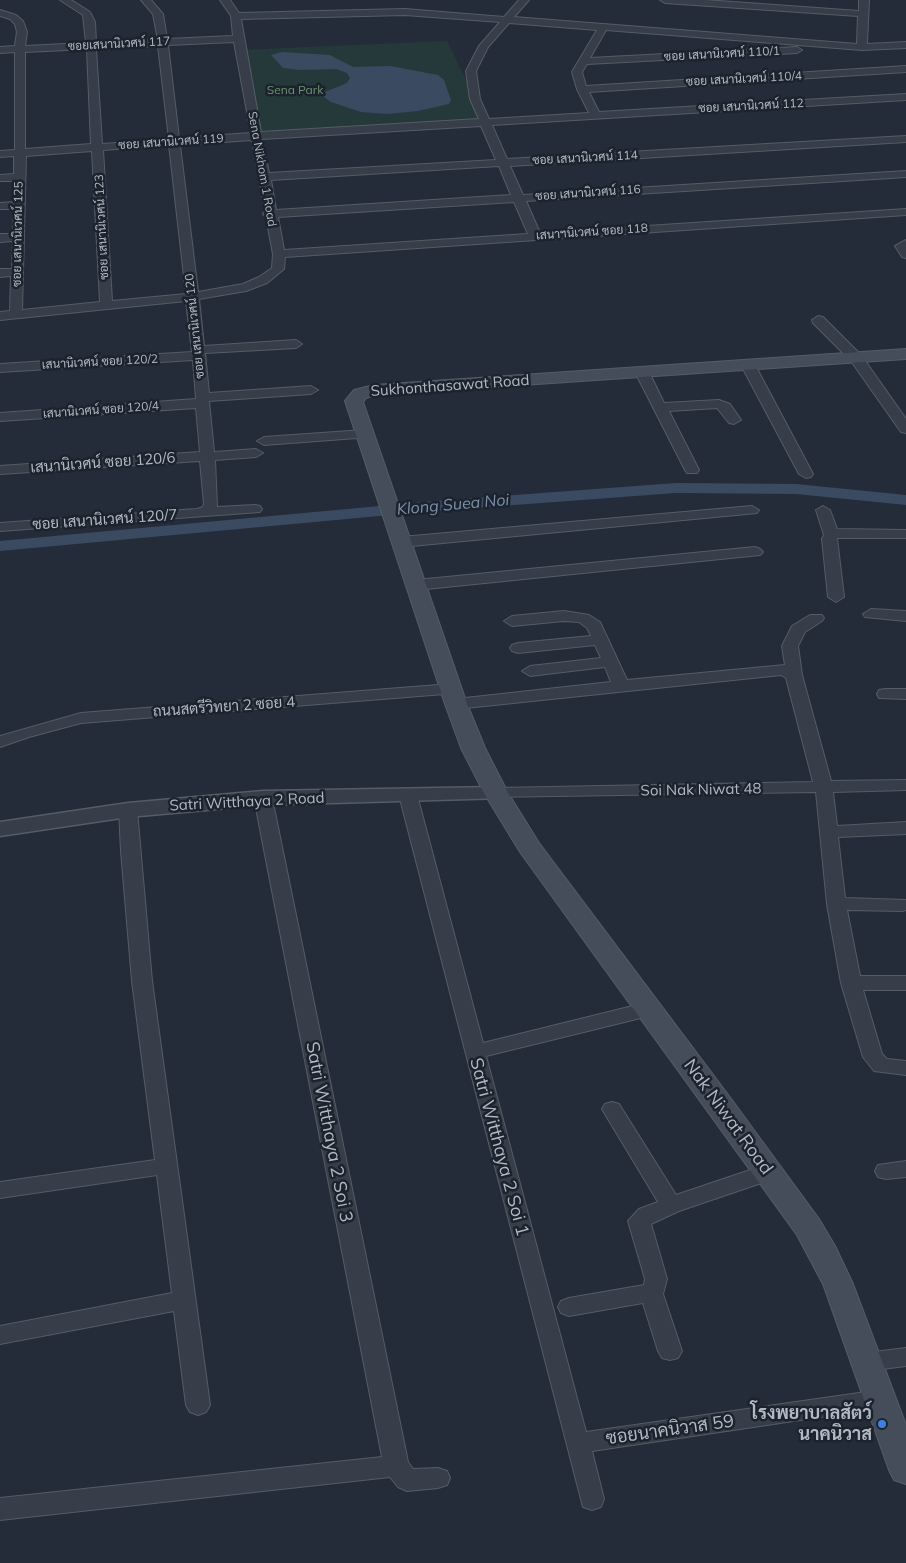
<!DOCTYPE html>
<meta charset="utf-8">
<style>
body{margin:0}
canvas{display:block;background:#232c38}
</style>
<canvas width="906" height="1563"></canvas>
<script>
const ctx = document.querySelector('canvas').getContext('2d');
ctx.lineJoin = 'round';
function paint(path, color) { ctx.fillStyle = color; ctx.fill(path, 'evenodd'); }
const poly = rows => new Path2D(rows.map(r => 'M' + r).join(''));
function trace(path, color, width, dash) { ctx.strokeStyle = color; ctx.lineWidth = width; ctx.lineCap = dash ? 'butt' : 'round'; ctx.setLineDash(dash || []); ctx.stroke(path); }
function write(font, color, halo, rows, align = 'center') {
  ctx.font = font + ' Mulish,Sarabun,sans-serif'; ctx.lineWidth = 5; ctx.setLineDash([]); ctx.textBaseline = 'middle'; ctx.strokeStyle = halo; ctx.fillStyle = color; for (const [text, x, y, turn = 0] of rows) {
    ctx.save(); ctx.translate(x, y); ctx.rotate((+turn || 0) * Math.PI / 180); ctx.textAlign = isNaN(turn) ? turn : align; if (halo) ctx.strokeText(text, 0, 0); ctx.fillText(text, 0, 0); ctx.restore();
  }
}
paint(poly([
 [447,41,486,121,256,136,240,50]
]), '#26393a');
paint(poly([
 [282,52,330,55,353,67,390,66,438,75,444,80,451,100,449,104,418,111,387,114,361,112,331,102,320,94,347,83,350,78,347,73,336,69,300,70,283,68,271,55]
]), '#394a61');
paint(poly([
 [676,483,796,484,906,495,906,505,796,494,676,493,434,511,0,551,0,541,434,501,676,483]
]), '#394a61');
const minor = poly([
 [60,0,71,0,90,12,95,22,96,43,158,40,153,14,141,0,151,0,163,14,167,39,233,36,231,16,220,0,230,0,239,13,405,9,504,17,519,0,529,0,514,17,857,44,858,16,665,3,660,0,705,0,859,11,859,0,869,0,867,44,906,42,906,48,862,50,606,30,590,58,797,47,802,50,797,53,587,64,582,72,586,86,906,66,906,72,589,92,599,112,906,94,906,100,492,125,507,159,906,136,906,142,510,166,523,195,906,171,906,177,526,201,540,233,906,209,906,215,285,257,284,269,267,283,246,291,199,299,204,346,296,340,302,344,296,348,205,353,209,393,311,386,318,390,311,394,209,401,214,452,256,449,263,453,256,457,215,460,217,507,255,505,260,506,262,509,260,512,0,531,0,523,197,509,203,507,204,504,200,461,0,474,0,466,200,452,196,408,0,421,0,413,196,399,193,360,0,372,0,364,192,352,186,301,0,320,0,312,10,311,11,276,0,277,0,269,12,269,13,241,0,242,0,234,13,234,14,209,0,209,0,203,14,202,14,181,0,181,0,175,14,174,14,156,0,157,0,151,15,150,15,52,0,53,0,47,15,46,17,32,15,24,10,19,0,16,0,10,16,15,23,21,27,32,25,46,86,43,83,15,60,0],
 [405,15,500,22,479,46,466,71,470,99,479,119,261,132,241,19,405,15],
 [509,23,597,30,572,72,577,89,589,113,489,119,480,99,476,71,488,47,509,23],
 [234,42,251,133,179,138,168,45,234,42],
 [158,46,169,139,102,144,96,49,158,46],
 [87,49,91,144,25,149,25,52,87,49],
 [481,126,496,160,269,173,262,139,481,126],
 [252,140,265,211,263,214,266,217,273,254,272,268,259,277,243,284,198,292,180,145,252,140],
 [169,145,186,294,112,301,103,150,169,145],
 [92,151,100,302,22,310,26,156,92,151],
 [499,166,511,195,276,210,271,180,499,166],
 [514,202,528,234,284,250,278,217,514,202],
 [906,240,906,258,902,257,895,246,906,240],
 [818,316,823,317,861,355,906,419,906,433,901,432,851,361,813,323,812,320,818,316],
 [748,361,755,365,813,474,811,477,806,478,799,474,741,365,748,361],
 [642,368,649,372,664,403,719,400,730,404,741,420,734,424,729,423,717,408,669,411,699,470,697,473,687,473,685,470,635,372,642,368],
 [365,430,370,431,372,434,370,437,264,445,257,441,264,437,365,430],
 [752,506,759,510,757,513,401,547,393,542,401,537,752,506],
 [823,506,830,510,837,529,906,530,906,538,837,538,844,597,836,602,828,597,822,539,824,535,816,510,823,506],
 [755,547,760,549,763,552,760,555,416,590,408,585,416,580,755,547],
 [871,609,906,611,906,621,865,617,863,614,871,609],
 [564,611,589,615,600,622,627,680,785,665,782,646,792,626,810,615,822,615,824,618,822,621,805,632,798,646,802,675,831,781,906,780,906,790,833,792,837,826,906,822,906,834,838,837,845,898,906,900,906,910,903,911,847,910,860,976,906,976,906,990,863,990,882,1054,887,1059,906,1061,906,1075,874,1071,863,1057,841,983,827,904,816,792,490,797,487,793,490,789,496,788,813,782,786,678,781,675,456,709,450,708,448,704,450,700,456,699,611,682,605,667,530,676,522,671,530,666,601,658,595,645,518,653,512,651,510,648,512,645,518,643,591,636,587,628,579,622,564,621,512,626,504,621,512,616,564,611],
 [451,684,457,685,459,689,457,693,81,723,29,737,0,747,0,736,81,713,451,684],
 [885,689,906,689,906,699,879,698,877,694,879,690,885,689],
 [408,790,414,791,417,795,483,1043,649,1002,656,1004,659,1009,656,1014,649,1016,486,1056,586,1432,880,1390,888,1393,892,1400,888,1407,592,1451,604,1499,601,1507,592,1510,583,1507,399,795,402,791,408,790],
 [263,793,269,794,272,798,408,1462,413,1469,438,1468,447,1471,450,1478,447,1485,438,1488,407,1491,398,1487,390,1477,0,1520,0,1498,382,1457,254,798,257,794,263,793],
 [128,805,134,806,137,810,152,981,210,1405,206,1412,198,1415,190,1412,186,1405,174,1311,0,1344,0,1326,172,1293,157,1175,0,1198,0,1182,155,1160,132,981,121,851,119,810,122,806,128,805],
 [612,1102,619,1104,676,1195,768,1164,776,1166,779,1172,776,1178,679,1211,651,1224,667,1279,663,1294,682,1351,678,1358,670,1360,662,1358,658,1351,643,1303,569,1316,561,1313,558,1307,561,1301,569,1298,644,1285,645,1279,628,1221,639,1209,658,1202,602,1109,605,1104,612,1102],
 [906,1161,906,1177,886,1179,878,1177,875,1171,878,1165,906,1161],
 [906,1348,906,1366,866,1371,858,1369,854,1362,858,1355,866,1353,906,1348]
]);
const tertiary = poly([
 [496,787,504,788,507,793,504,798,263,805,128,817,0,836,0,822,128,803,263,791,496,787]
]);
const secondary = poly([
 [906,349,906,359,375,395,366,398,363,402,467,704,485,748,508,793,539,843,726,1092,819,1219,835,1246,853,1284,906,1425,906,1484,894,1480,889,1470,823,1284,797,1235,520,852,484,793,461,748,445,704,345,401,354,390,374,385,906,349]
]);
trace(minor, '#545c66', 2);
trace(tertiary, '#545c66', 3);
trace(secondary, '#545c66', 2);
paint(minor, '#373e49');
paint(tertiary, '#373e49');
paint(secondary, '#454d5b');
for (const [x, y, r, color] of [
 [882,1424,5,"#3f7fe0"]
]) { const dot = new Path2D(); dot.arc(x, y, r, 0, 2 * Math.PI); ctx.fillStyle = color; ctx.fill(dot); trace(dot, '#1c232d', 2); }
write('12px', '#b1b9c5', '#1c232d', [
 ["ซอยเสนานิเวศน์ 117",119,44,-3],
 ["ซอย เสนานิเวศน์ 110/1",722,54,-3],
 ["ซอย เสนานิเวศน์ 110/4",744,79,-3],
 ["ซอย เสนานิเวศน์ 112",751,106,-3],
 ["ซอย เสนานิเวศน์ 119",171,142,-4],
 ["ซอย เสนานิเวศน์ 114",585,158,-3],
 ["Sena Nikhom 1 Road",262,169,80],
 ["ซอย เสนานิเวศน์ 116",588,193,-4],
 ["ซอย เสนานิเวศน์ 123",102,227,-93],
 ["เสนาฯนิเวศน์ ซอย 118",592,232,-4],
 ["ซอย เสนานิเวศน์ 125",18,234,-89],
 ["ซอย เสนานิเวศน์ 120",195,326,-96],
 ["เสนานิเวศน์ ซอย 120/2",100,362,-3],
 ["เสนานิเวศน์ ซอย 120/4",101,410,-4]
]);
write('12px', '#6a9473', '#1c232d', [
 ["Sena Park",295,90]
]);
write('15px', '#b1b9c5', '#1c232d', [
 ["Sukhonthasawat Road",450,386,-4],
 ["เสนานิเวศน์ ซอย 120/6",103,463,-4],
 ["ซอย เสนานิเวศน์ 120/7",105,520,-4],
 ["ถนนสตรีวิทยา 2 ซอย 4",224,707,-4],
 ["Soi Nak Niwat 48",701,790,-1],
 ["Satri Witthaya 2 Road",247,802,-3]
]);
write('italic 16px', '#7c90ab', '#1c232d', [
 ["Klong Suea Noi",453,505,-5]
]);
write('18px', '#b1b9c5', '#1c232d', [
 ["Nak Niwat Road",728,1117,54],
 ["Satri Witthaya 2 Soi 3",329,1132,79],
 ["Satri Witthaya 2 Soi 1",499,1147,75],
 ["ซอยนาคนิวาส 59",670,1430,-8]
]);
write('bold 18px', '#b1b9c5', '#1c232d', [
 ["โรงพยาบาลสัตว์",872,1414],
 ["นาคนิวาส",872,1435]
], 'right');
</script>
